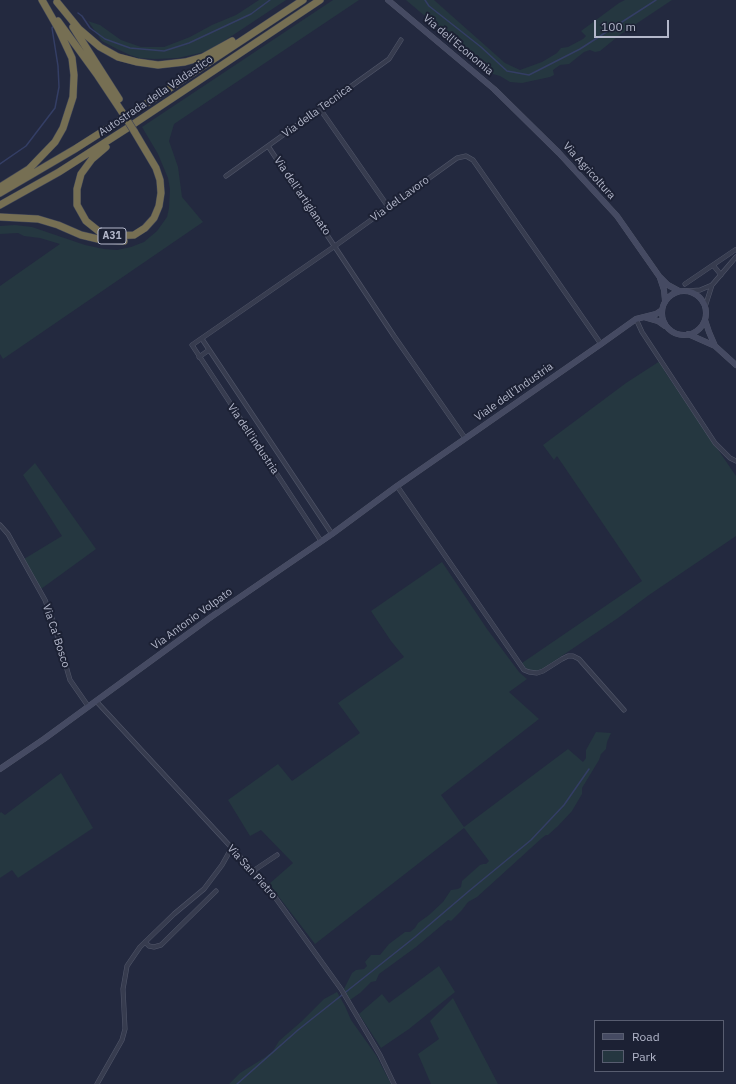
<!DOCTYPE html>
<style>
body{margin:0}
#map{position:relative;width:736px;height:1084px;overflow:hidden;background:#23293f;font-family:"IBM Plex Sans",sans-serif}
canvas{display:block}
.legend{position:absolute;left:594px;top:1020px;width:130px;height:52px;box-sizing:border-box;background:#1c2134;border:1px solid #585d70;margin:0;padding:5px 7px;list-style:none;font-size:12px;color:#b3b7ca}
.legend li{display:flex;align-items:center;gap:8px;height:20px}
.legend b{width:20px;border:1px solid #585d70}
.scale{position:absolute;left:594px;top:20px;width:75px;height:18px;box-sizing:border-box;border:2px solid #b3b7ca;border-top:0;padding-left:5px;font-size:12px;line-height:14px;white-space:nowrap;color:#b3b7ca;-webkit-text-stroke:3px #1c2134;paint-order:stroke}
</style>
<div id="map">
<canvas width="736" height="1084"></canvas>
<ul class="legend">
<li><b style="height:5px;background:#454a62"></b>Road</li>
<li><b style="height:11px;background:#253740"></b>Park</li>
</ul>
<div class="scale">100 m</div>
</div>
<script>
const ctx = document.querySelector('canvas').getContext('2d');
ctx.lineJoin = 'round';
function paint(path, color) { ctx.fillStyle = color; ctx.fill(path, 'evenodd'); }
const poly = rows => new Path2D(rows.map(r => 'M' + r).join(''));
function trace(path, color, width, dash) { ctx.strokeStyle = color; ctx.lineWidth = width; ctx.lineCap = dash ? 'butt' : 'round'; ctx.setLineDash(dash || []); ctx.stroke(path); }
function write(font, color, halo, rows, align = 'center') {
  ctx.font = font + ' "IBM Plex Sans",sans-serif'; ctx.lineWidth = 4; ctx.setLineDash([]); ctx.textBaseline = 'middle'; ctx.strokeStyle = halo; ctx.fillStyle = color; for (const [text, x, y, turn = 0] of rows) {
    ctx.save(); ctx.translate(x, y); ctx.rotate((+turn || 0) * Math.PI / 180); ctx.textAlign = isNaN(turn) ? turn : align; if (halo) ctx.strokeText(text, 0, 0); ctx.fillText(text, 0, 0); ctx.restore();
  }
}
paint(poly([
 [259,0,286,0,209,51,178,58,155,59,139,58,130,55,117,49,102,41,88,21,100,25,121,40,141,47,164,47,190,37,212,25,236,15],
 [333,0,359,0,174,124,169,141,178,167,182,197,203,222,3,359,0,354,0,286,60,244,40,238,24,236,18,233,0,234,0,226,15,225,32,227,85,245,104,249,117,250,131,247,144,242,157,231,167,217,169,208,170,189,168,178,158,154,142,127],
 [406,0,434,0,505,63,520,70,542,62,557,53,561,48,568,47,583,39,586,36,581,31,619,3,625,0,672,0,621,34,600,51,595,52,590,50,584,52,569,64,560,65,553,70,554,75,550,77,522,83,510,82,500,76,493,74],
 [660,361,665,372,736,476,736,536,649,595,618,618,538,672,528,671,522,663,642,581,557,456,554,460,543,445,626,383],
 [35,463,96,549,41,589,24,559,62,536,23,475],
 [442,562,487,629,519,672,527,679,509,692,539,719,441,795,464,827,568,749,583,762,586,758,586,750,596,732,611,733,607,742,606,749,601,754,599,760,582,788,582,794,572,811,558,826,548,835,546,835,542,838,477,897,468,902,462,910,451,921,448,920,416,947,379,974,376,981,371,982,360,993,350,1000,344,989,352,973,356,970,364,969,367,966,365,962,371,955,380,955,389,944,405,932,410,932,415,928,418,923,429,915,443,902,451,890,458,889,461,887,462,881,480,865,483,864,486,864,489,861,464,828,315,944,269,884,293,863,261,830,250,836,228,800,278,764,292,781,360,733,338,703,404,657,391,641,371,611],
 [61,773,93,828,18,878,12,870,0,878,0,813,1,812,5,815],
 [439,966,455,992,409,1029,381,1048,359,1014,382,994,389,1003],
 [337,992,345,1006,351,1020,376,1055,391,1084,229,1084,240,1073,264,1058,273,1051,279,1041,302,1021,324,999],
 [453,998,498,1084,431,1084,418,1054,439,1039,430,1021]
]), '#253740');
trace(poly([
 [425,0,429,6,481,47,507,71,529,75,580,49,656,0],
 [78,13,82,16,90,28,105,39,130,48,164,51,189,43,251,14,270,0],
 [0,164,26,146,55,108,59,87,58,66,52,28,54,25],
 [237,1084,298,1030,415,937,469,891,531,840,564,805,589,769]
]), '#343e65', 1.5);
const street = poly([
 [320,109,389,208],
 [268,146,394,336,465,438],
 [226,176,389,59,401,40],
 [713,265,721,275],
 [685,284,735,250],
 [687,291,700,290,712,285],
 [705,307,712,285,736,257],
 [636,319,642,332,715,443,730,458,736,461],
 [202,339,332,534],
 [199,357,209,350],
 [397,486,524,670,529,672,537,673,543,671,562,659,568,656,573,656,579,659,624,710],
 [0,525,8,534,45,600,53,621,70,680,88,706],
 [321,541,192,345,335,246,457,158,466,156,473,160,601,344],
 [96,701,267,886,341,989,380,1055,394,1084],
 [253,871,277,855],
 [145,942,149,946,154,947,161,945,216,891],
 [97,1084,122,1040,125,1029,123,989,127,966,140,947,174,914,204,889,222,865,231,849]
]);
const secondary = poly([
 [388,0,494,89,559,153,617,216,659,276,668,285,679,291],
 [660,278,664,290,665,301],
 '662 313a22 22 0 1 1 44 0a22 22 0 1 1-44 0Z',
 [644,317,658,321,665,326],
 [705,320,709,332,715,346],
 [688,334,715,346,736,365],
 [0,769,44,739,211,617,332,534,397,486,601,344,636,319,656,314,662,310]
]);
const highway = poly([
 [57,2,79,29,100,47,118,57,137,62,158,65,185,62,203,57,232,41],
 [58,21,98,76,122,112],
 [73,27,119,99],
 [106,147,92,159,81,174,77,189,77,205,86,221,101,233,113,236,134,235,145,228,154,218,159,206,161,193,160,180,156,168,134,131],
 [0,187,29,169,55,142,63,128,73,97,74,75,72,58,58,28,42,0],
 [0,193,75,149,152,100,303,0],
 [0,205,59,172,126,129,320,0],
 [0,217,38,219,58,225,81,235,102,240,124,241]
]);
trace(street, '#52576a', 5);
trace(secondary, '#52576a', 6);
trace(highway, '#3f4457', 8);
trace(street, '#373c4f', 4);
trace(secondary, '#454a62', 5.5);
trace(highway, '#766f53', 7);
const highwayBridge = poly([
 [122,112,134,131]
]);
trace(highwayBridge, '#3f4457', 8, []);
trace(highwayBridge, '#766f53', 7);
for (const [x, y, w] of [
 [112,236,28]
]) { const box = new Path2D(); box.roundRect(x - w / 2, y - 8, w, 16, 3); ctx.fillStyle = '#1c2134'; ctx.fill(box); trace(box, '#b3b7ca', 1); }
write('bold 10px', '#b3b7ca', null, [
 ["A31",112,236]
]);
write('11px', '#b3b7ca', '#1c2134', [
 ["Via dell'Economia",458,45,40],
 ["Autostrada della Valdastico",156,96,-34],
 ["Via della Tecnica",317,111,-36],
 ["Via Agricoltura",589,171,48],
 ["Via dell'artigianato",302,196,56],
 ["Via del Lavoro",400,199,-36],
 ["Viale dell'Industria",514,392,-35],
 ["Via dell'industria",253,439,56],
 ["Via Antonio Volpato",192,619,-36],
 ["Via Ca' Bosco",56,636,72],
 ["Via San Pietro",252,872,48]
]);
</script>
